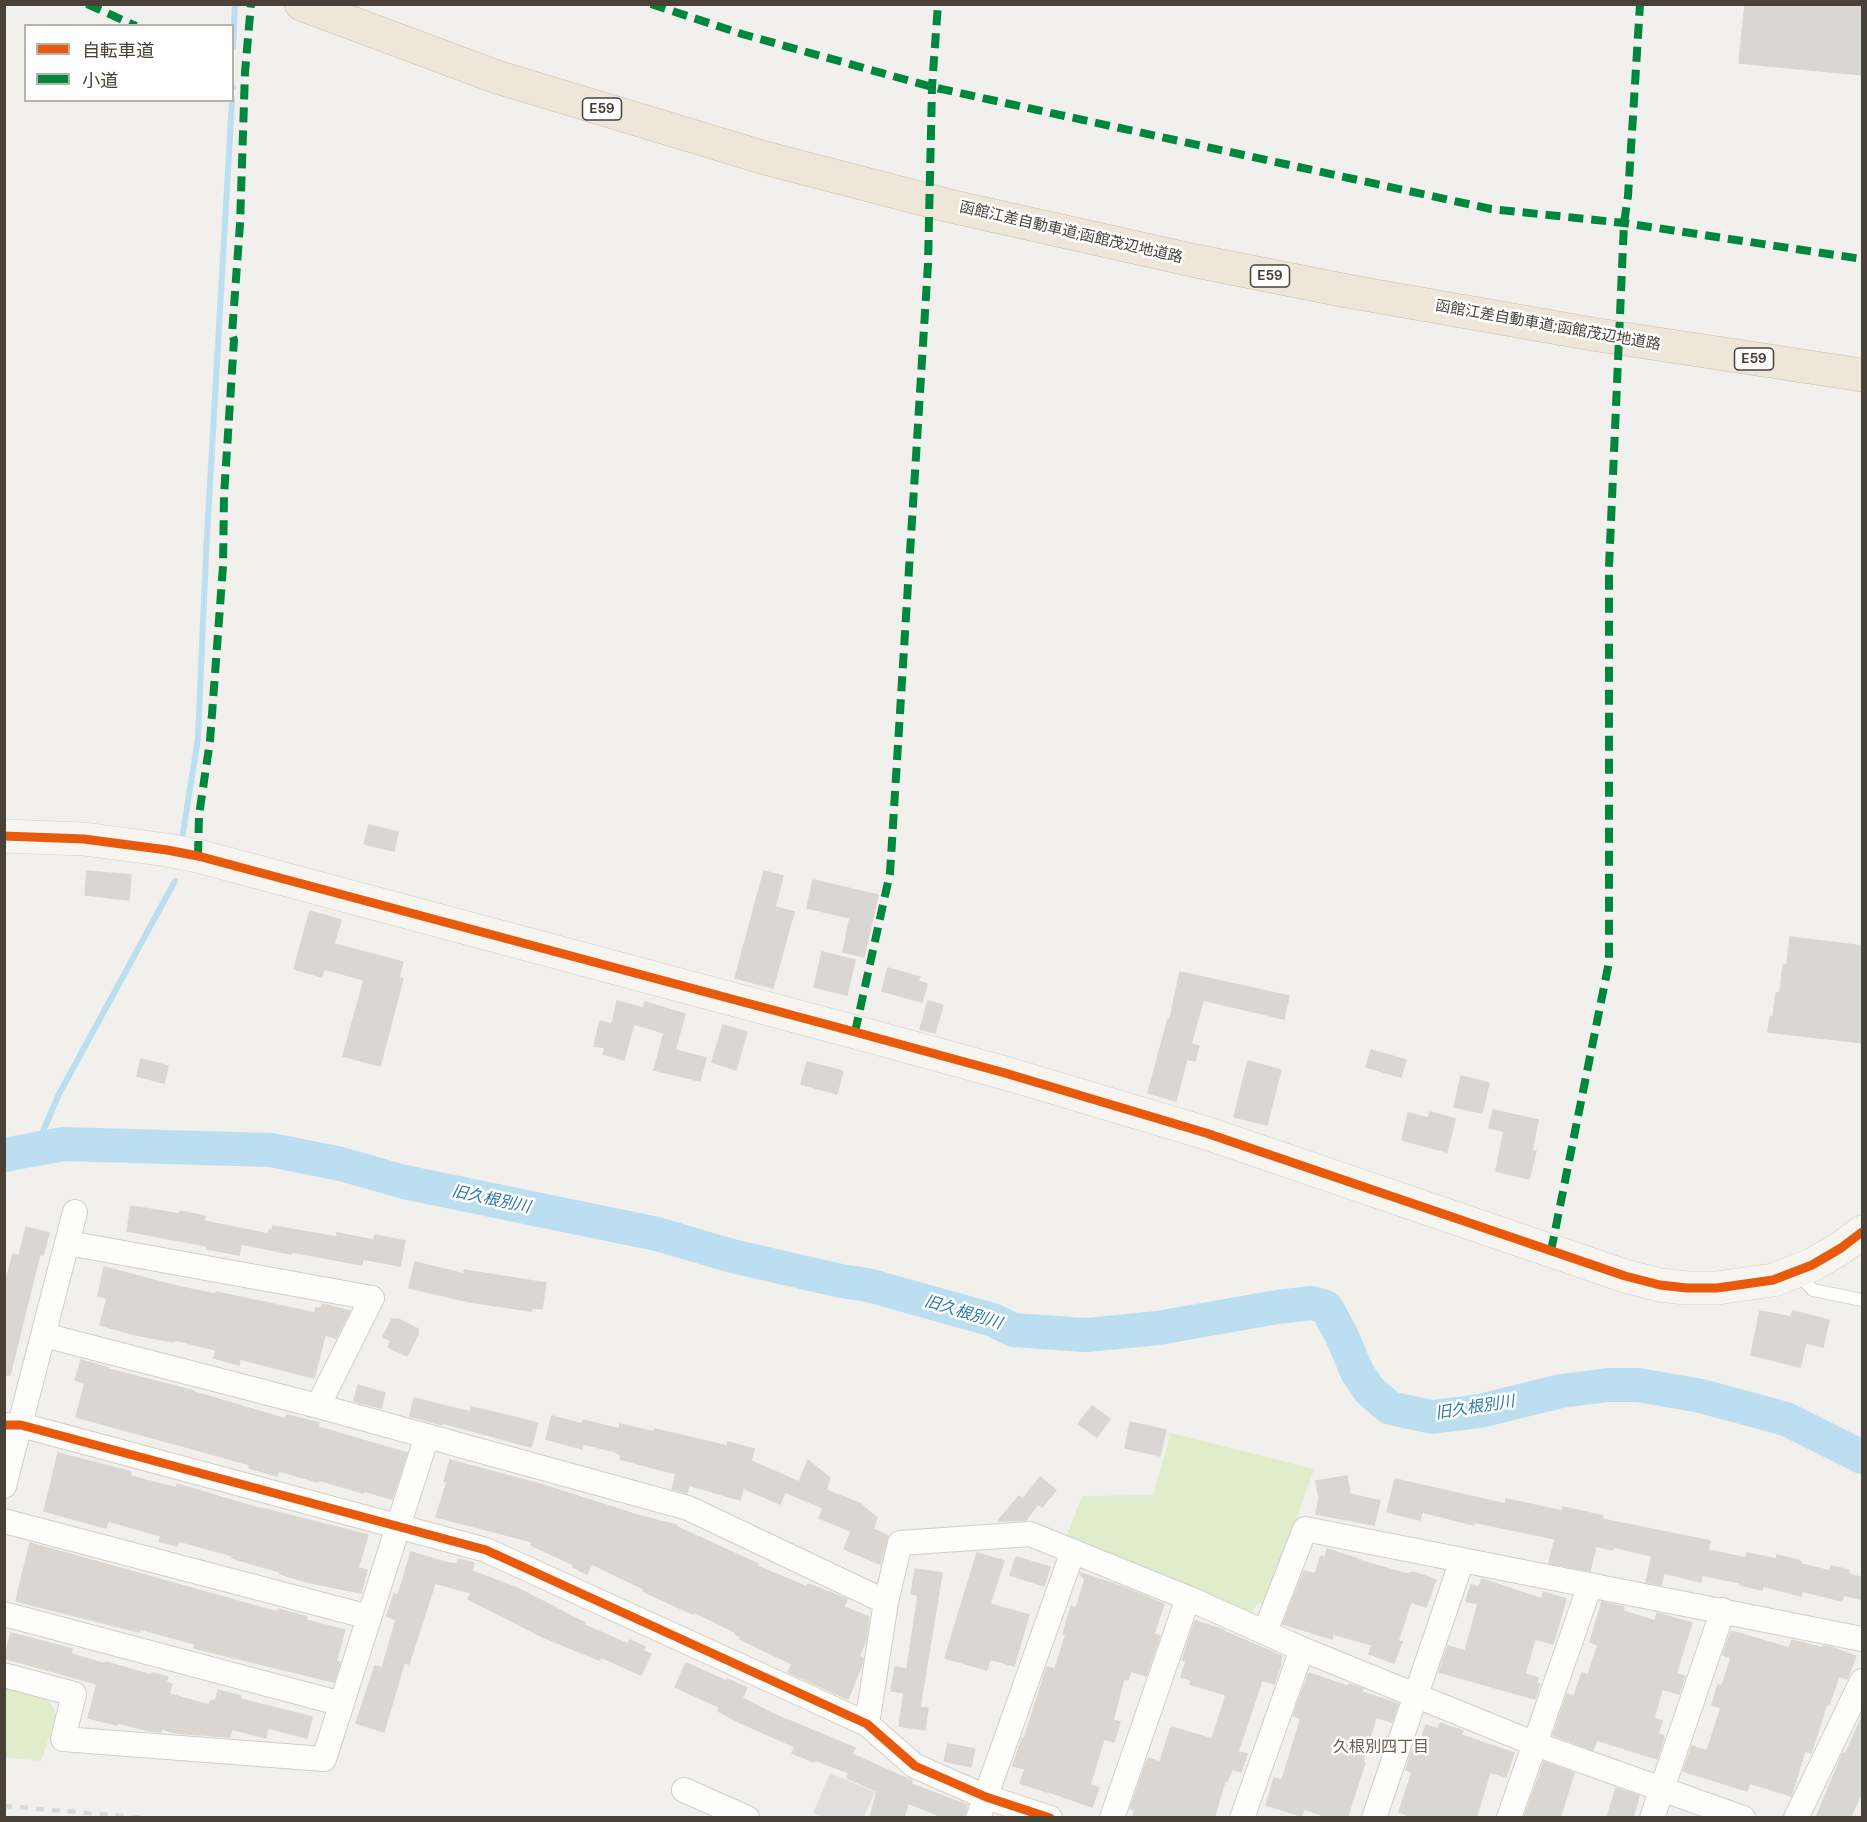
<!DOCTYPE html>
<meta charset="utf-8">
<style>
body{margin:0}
#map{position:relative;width:1867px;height:1822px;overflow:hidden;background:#f2f0ec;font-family:"DM Sans","Noto Sans JP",sans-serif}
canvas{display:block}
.frame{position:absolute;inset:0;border:6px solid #494137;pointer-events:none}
.legend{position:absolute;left:24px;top:24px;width:210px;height:78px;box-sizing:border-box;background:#fff;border:2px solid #b6b3af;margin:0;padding:8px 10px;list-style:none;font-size:18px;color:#494137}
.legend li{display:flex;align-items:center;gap:12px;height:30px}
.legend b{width:30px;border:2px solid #b6b3af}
</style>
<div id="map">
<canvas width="1867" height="1822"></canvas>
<div class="frame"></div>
<ul class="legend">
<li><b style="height:8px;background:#e8590c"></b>自転車道</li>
<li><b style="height:8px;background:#00873e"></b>小道</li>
</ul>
</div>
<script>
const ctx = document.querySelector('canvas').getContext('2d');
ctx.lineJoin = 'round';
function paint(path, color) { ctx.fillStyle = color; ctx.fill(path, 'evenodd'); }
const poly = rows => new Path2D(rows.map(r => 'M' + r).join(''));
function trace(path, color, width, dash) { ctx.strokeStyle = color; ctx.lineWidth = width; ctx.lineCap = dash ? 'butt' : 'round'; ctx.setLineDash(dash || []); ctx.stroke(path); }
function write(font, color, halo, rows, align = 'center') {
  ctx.font = font + ' "DM Sans","Noto Sans JP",sans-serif'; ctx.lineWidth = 5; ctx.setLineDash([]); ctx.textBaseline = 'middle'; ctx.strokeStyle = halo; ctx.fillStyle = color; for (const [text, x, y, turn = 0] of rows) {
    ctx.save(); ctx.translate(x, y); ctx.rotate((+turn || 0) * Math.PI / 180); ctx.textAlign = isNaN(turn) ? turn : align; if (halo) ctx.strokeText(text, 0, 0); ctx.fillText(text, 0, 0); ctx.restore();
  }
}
paint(poly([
 [1171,1433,1314,1469,1266,1605,1258,1603,1251,1614,1066,1537,1082,1496,1153,1495],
 [4,1687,48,1699,57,1714,41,1761,5,1757]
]), '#e0edcc');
paint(poly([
 [830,1773,875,1792,864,1817,824,1817,813,1813]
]), '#e1dfdc');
trace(poly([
 [233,47,235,4],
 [232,88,233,87],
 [183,833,198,738,206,554,232,100],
 [35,1150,59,1094,175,881]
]), '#bbdef1', 6);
trace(poly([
 [4,1155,63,1144,271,1150,341,1164,404,1182,657,1234,732,1256,841,1281,868,1285,993,1320,1013,1330,1086,1335,1158,1328,1277,1307,1312,1303,1326,1307,1341,1334,1357,1372,1370,1391,1390,1408,1432,1417,1480,1411,1561,1391,1608,1385,1638,1385,1701,1396,1786,1419,1862,1457]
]), '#bbdef1', 34);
const building = poly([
 [1745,4,1863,4,1863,75,1739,63,1745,4],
 [369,825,398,832,394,851,364,844,369,825],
 [87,871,131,875,129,900,85,895,87,871],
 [764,871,783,876,775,907,794,912,773,988,735,978,764,871],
 [813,880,878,895,864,957,843,952,850,918,807,908,813,880],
 [310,911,341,920,334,944,403,962,399,978,403,979,380,1066,343,1056,364,980,324,969,322,977,294,969,310,911],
 [1790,937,1863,946,1863,1043,1768,1032,1770,1017,1773,1017,1776,993,1780,993,1783,965,1787,965,1790,937],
 [822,952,855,960,847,995,814,987,822,952],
 [888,968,920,977,918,981,927,984,922,1002,882,991,888,968],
 [1180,972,1289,996,1284,1019,1203,1000,1191,1044,1199,1046,1195,1061,1187,1059,1176,1101,1148,1093,1168,1019,1170,1019,1180,972],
 [617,1001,643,1008,645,1002,685,1014,675,1050,706,1058,700,1081,654,1070,664,1033,634,1024,624,1060,603,1054,605,1048,594,1046,600,1021,612,1024,617,1001],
 [928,1001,943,1005,935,1033,920,1029,928,1001],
 [723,1025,747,1032,736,1070,712,1062,723,1025],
 [1371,1050,1406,1060,1401,1077,1366,1067,1371,1050],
 [141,1059,168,1066,164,1083,137,1076,141,1059],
 [1248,1061,1281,1070,1267,1125,1234,1117,1248,1061],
 [807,1062,843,1071,837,1094,801,1084,807,1062],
 [1461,1076,1489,1083,1482,1113,1454,1107,1461,1076],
 [1493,1110,1538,1120,1532,1150,1536,1151,1529,1179,1496,1171,1504,1131,1489,1128,1493,1110],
 [1430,1112,1455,1119,1447,1152,1402,1140,1408,1113,1428,1118,1430,1112],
 [131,1206,180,1214,180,1211,205,1216,204,1221,268,1234,269,1230,272,1230,273,1226,337,1237,337,1233,374,1240,375,1235,405,1241,400,1266,363,1259,362,1265,292,1252,291,1254,241,1244,239,1255,207,1249,207,1246,127,1231,131,1206],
 [26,1227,49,1233,43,1255,40,1254,10,1375,4,1375,4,1288,13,1254,19,1256,26,1227],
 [415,1262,464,1274,464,1270,546,1283,542,1309,532,1308,531,1311,470,1302,409,1288,415,1262],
 [104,1267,180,1287,216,1294,216,1292,315,1313,316,1308,321,1308,322,1304,350,1311,336,1338,325,1335,314,1378,240,1359,239,1365,214,1358,216,1350,175,1340,174,1342,136,1335,100,1325,107,1298,98,1296,104,1267],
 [1760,1311,1791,1317,1793,1311,1829,1320,1823,1347,1806,1343,1800,1367,1751,1355,1760,1311],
 [392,1319,398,1319,418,1329,418,1335,407,1356,388,1347,391,1341,383,1337,392,1319],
 [81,1360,108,1368,108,1369,194,1391,194,1392,286,1419,287,1415,319,1423,318,1427,407,1453,392,1499,363,1491,363,1493,319,1480,318,1482,279,1471,277,1476,249,1468,250,1465,208,1453,76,1417,85,1383,75,1380,81,1360],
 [358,1385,385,1393,381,1408,354,1401,358,1385],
 [414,1398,470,1412,472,1407,538,1423,531,1447,443,1423,442,1425,410,1416,414,1398],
 [1092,1406,1110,1419,1097,1437,1078,1424,1092,1406],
 [552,1416,582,1424,583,1420,619,1429,620,1424,654,1432,655,1429,727,1446,728,1442,754,1449,751,1461,799,1482,808,1460,830,1478,826,1490,861,1504,877,1518,873,1529,888,1536,880,1564,844,1549,851,1531,819,1518,823,1508,785,1492,780,1504,743,1488,740,1500,689,1485,687,1493,672,1489,676,1474,620,1459,621,1455,613,1451,583,1444,582,1449,546,1439,552,1416],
 [1130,1422,1166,1430,1160,1456,1125,1448,1130,1422],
 [58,1453,131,1472,130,1476,177,1488,177,1484,261,1509,261,1508,368,1535,358,1568,367,1570,361,1593,307,1582,280,1574,280,1572,232,1558,233,1556,179,1541,177,1546,159,1541,161,1536,108,1521,106,1528,44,1511,58,1453],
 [450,1460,543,1485,637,1515,676,1525,675,1526,758,1564,757,1566,807,1587,808,1584,847,1599,844,1607,869,1617,866,1640,859,1656,863,1658,862,1665,848,1699,788,1672,792,1664,740,1639,741,1637,735,1634,735,1632,694,1612,693,1614,651,1595,643,1591,644,1589,592,1564,587,1574,573,1567,574,1565,531,1545,533,1542,436,1517,447,1482,444,1481,450,1460],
 [1347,1476,1350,1494,1380,1501,1374,1525,1316,1514,1319,1499,1316,1481,1347,1476],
 [1040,1477,1056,1490,1042,1507,1038,1504,1026,1520,998,1521,1019,1496,1023,1499,1040,1477],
 [1395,1479,1505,1504,1506,1499,1562,1511,1563,1507,1603,1516,1602,1519,1710,1541,1708,1550,1746,1558,1747,1553,1776,1559,1777,1555,1801,1561,1801,1564,1830,1571,1831,1566,1849,1570,1849,1574,1863,1578,1863,1600,1844,1595,1842,1601,1802,1591,1801,1596,1763,1586,1762,1590,1740,1585,1740,1583,1702,1575,1701,1582,1664,1573,1661,1585,1646,1582,1652,1556,1614,1547,1613,1550,1596,1546,1590,1571,1549,1563,1555,1539,1474,1522,1474,1525,1422,1512,1420,1520,1387,1512,1395,1479],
 [30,1543,277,1612,278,1609,307,1617,306,1620,345,1630,336,1661,340,1662,334,1682,194,1648,195,1644,140,1629,139,1632,16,1601,30,1543],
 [1327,1549,1361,1560,1361,1561,1407,1574,1413,1572,1436,1580,1426,1607,1411,1602,1398,1641,1402,1642,1394,1663,1369,1654,1372,1645,1333,1634,1332,1639,1283,1624,1304,1571,1315,1574,1321,1556,1325,1558,1327,1549],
 [411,1552,448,1563,457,1564,458,1559,474,1563,472,1571,517,1588,585,1623,584,1625,628,1644,630,1640,645,1647,643,1651,651,1654,641,1675,601,1657,599,1660,543,1637,468,1599,471,1593,435,1583,409,1664,404,1663,384,1732,356,1723,375,1666,382,1668,396,1620,387,1616,394,1594,398,1595,411,1552],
 [977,1553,1004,1561,990,1604,1029,1615,1014,1666,990,1659,987,1670,945,1658,977,1553],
 [1016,1557,1050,1567,1044,1586,1010,1575,1016,1557],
 [915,1569,942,1573,920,1707,928,1708,925,1730,899,1726,904,1693,891,1691,895,1667,907,1669,918,1595,911,1594,915,1569],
 [1081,1573,1120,1586,1164,1604,1154,1634,1160,1636,1146,1676,1131,1671,1128,1680,1124,1679,1113,1720,1120,1722,1114,1742,1104,1739,1090,1785,1099,1788,1092,1807,1047,1791,1047,1792,1020,1783,1025,1769,1013,1766,1022,1738,1024,1739,1047,1667,1055,1669,1066,1634,1063,1634,1071,1606,1076,1608,1085,1579,1080,1574,1081,1573],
 [1482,1579,1542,1599,1543,1592,1566,1599,1553,1644,1535,1639,1525,1674,1538,1678,1537,1683,1540,1684,1535,1699,1439,1672,1448,1646,1465,1651,1478,1604,1466,1601,1471,1585,1479,1587,1482,1579],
 [1602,1602,1624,1607,1623,1611,1655,1621,1657,1613,1692,1623,1676,1674,1685,1676,1679,1694,1662,1689,1654,1718,1662,1721,1658,1734,1663,1735,1664,1738,1657,1759,1597,1740,1593,1750,1553,1735,1567,1694,1574,1696,1582,1673,1588,1675,1598,1645,1590,1642,1602,1602],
 [1195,1621,1224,1630,1223,1631,1282,1656,1280,1664,1281,1664,1274,1684,1262,1680,1238,1752,1247,1754,1241,1772,1232,1769,1227,1782,1225,1781,1214,1818,1132,1818,1135,1810,1130,1809,1148,1758,1160,1762,1171,1727,1212,1739,1226,1695,1190,1684,1191,1680,1181,1677,1186,1661,1182,1660,1195,1621],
 [1731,1631,1789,1648,1792,1640,1822,1648,1823,1646,1830,1647,1856,1656,1847,1679,1839,1676,1829,1705,1827,1704,1811,1753,1805,1751,1791,1796,1750,1783,1747,1791,1683,1771,1692,1746,1707,1751,1721,1708,1712,1705,1718,1685,1722,1686,1731,1658,1723,1655,1731,1631],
 [11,1633,72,1649,71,1654,105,1664,106,1662,151,1675,152,1673,168,1677,166,1682,172,1684,169,1694,209,1705,211,1700,215,1702,218,1690,241,1696,240,1699,312,1717,307,1738,268,1728,266,1738,232,1729,230,1737,176,1733,162,1729,161,1732,150,1731,118,1723,117,1725,88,1718,97,1684,4,1658,11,1633],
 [686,1663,726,1681,727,1679,747,1688,742,1698,771,1713,855,1748,852,1754,912,1781,911,1784,967,1805,964,1818,945,1818,908,1803,904,1818,870,1818,877,1791,847,1778,849,1773,815,1760,814,1762,792,1753,795,1747,739,1722,718,1711,719,1707,675,1687,686,1663],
 [1309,1673,1347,1686,1349,1684,1363,1689,1362,1692,1398,1704,1392,1722,1376,1717,1363,1762,1365,1763,1347,1818,1330,1818,1304,1809,1301,1816,1266,1805,1274,1778,1282,1780,1301,1718,1293,1716,1309,1673],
 [1863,1714,1863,1790,1850,1818,1816,1818,1843,1753,1846,1753,1863,1714],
 [1440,1723,1463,1731,1461,1735,1514,1753,1506,1777,1490,1772,1476,1818,1415,1818,1399,1812,1412,1772,1406,1770,1412,1751,1417,1753,1426,1725,1438,1729,1440,1723],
 [948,1744,975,1749,971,1767,944,1761,948,1744],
 [1544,1762,1574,1773,1560,1818,1524,1818,1544,1762],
 [1616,1788,1639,1796,1633,1818,1607,1818,1616,1788]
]);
paint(building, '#dad7d3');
trace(building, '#dad7d2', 1.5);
const lane = poly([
 [1798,1274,1813,1290,1862,1300]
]);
const street = poly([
 [68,1243,372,1298,318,1406],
 [44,1335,318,1406,688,1508,886,1602],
 [4,1425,21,1425,486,1550,867,1724,915,1766,986,1797,1050,1818],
 [4,1486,75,1212],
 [4,1521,369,1617],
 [4,1614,342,1704],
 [1265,1632,1305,1529,1862,1639],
 [4,1675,74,1694,63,1739,324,1759,427,1436],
 [867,1724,886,1602,900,1543,1030,1534,1188,1598,1302,1649,1535,1744,1743,1818],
 [684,1790,747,1818],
 [978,1818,1073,1551],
 [1112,1818,1188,1598],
 [1242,1818,1302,1649],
 [1374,1818,1462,1560],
 [1509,1818,1590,1585],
 [1652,1818,1723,1610],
 [1796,1818,1862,1681]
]);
const secondary = poly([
 [4,836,84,839,167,850,198,856,855,1032,1005,1073,1206,1133,1625,1276,1660,1285,1687,1288,1717,1288,1773,1280,1812,1265,1841,1248,1862,1232]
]);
const highway = poly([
 [301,4,497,77,765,158,950,206,1196,261,1347,291,1592,334,1862,375]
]);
trace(lane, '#d0cec9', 14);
trace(street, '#d0cec9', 26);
trace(secondary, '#d2cdc3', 34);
trace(highway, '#cabca7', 34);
trace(lane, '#fdfdfc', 12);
trace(street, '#fdfdfc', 24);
trace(secondary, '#f7f5ef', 33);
trace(highway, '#ede6d9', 33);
trace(poly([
 [4,1806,148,1818]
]), '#dadad9', 4.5, [8, 8]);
trace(poly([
 [87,4,136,26],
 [651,4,742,34,932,87,1491,209,1624,223,1862,259],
 [198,856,199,815,210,741,223,566,224,496,234,340,232,334,240,224,245,72,251,4],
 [855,1032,890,873,928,264,932,87,938,4],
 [1551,1251,1609,962,1609,567,1624,223,1628,196,1640,4]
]), '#00873e', 8, [15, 8]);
trace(poly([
 [4,836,84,839,167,850,198,856,855,1032,1005,1073,1206,1133,1625,1276,1660,1285,1687,1288,1717,1288,1773,1280,1812,1265,1841,1248,1862,1232],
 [4,1425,21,1425,486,1550,867,1724,915,1766,986,1797,1050,1818]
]), '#e8590c', 9);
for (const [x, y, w] of [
 [602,109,39],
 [1270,276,39],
 [1754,359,39]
]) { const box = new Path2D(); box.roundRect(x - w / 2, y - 11, w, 22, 4.5); ctx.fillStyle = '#fff'; ctx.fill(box); trace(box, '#494137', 1.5); }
write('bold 14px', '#494137', null, [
 ["E59",602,109],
 ["E59",1270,276],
 ["E59",1754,359]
]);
write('15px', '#494137', '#fff', [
 ["函館江差自動車道;函館茂辺地道路",1071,233,13],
 ["函館江差自動車道;函館茂辺地道路",1548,326,10]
]);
write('italic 16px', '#2978a8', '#fff', [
 ["旧久根別川",491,1200,12],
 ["旧久根別川",963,1313,17],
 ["旧久根別川",1475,1408,-9]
]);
write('16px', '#6c5f4e', '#fff', [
 ["久根別四丁目",1381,1748]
]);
</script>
